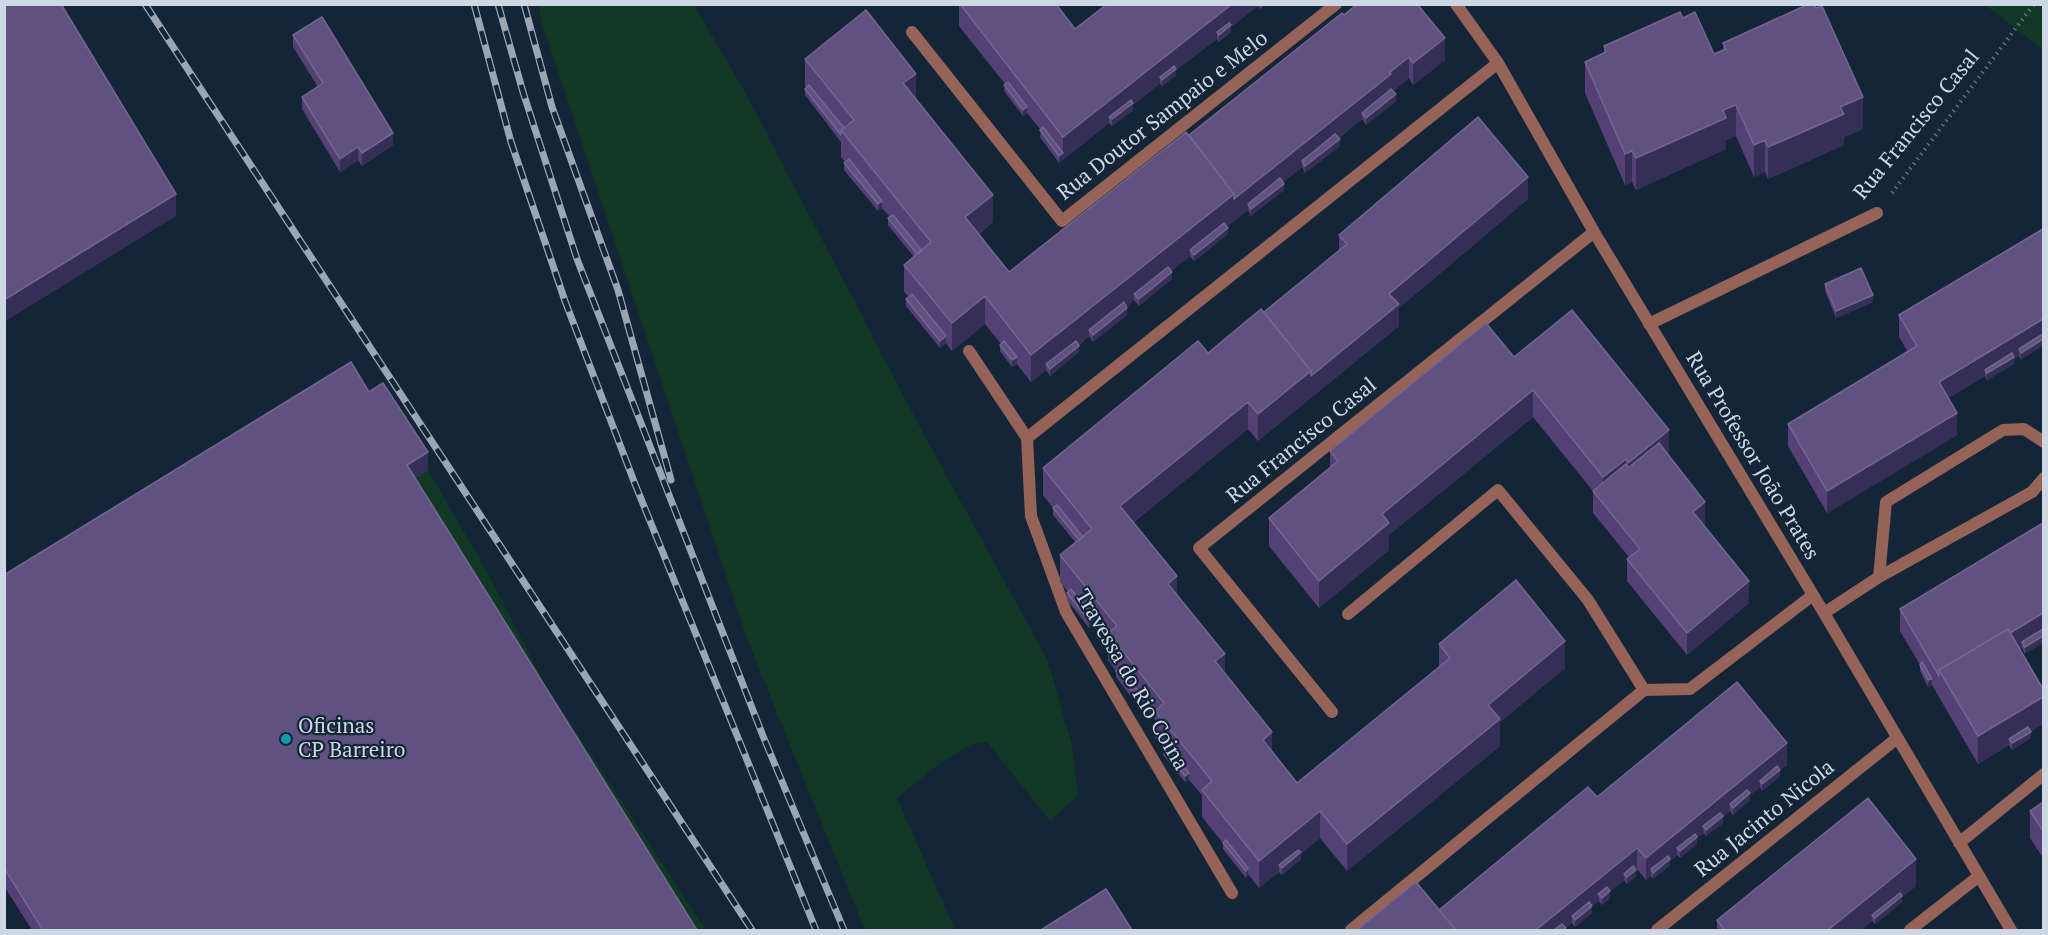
<!DOCTYPE html>
<meta charset="utf-8">
<style>
body{margin:0}
#map{position:relative;width:2048px;height:935px;overflow:hidden;background:#142537;font-family:"PT Serif",serif}
canvas{display:block}
.frame{position:absolute;inset:0;border:6px solid #ced8e4;pointer-events:none}
</style>
<div id="map">
<canvas width="2048" height="935"></canvas>
<div class="frame"></div>
</div>
<script>
const ctx = document.querySelector('canvas').getContext('2d');
ctx.lineJoin = 'round';
function paint(path, color) { ctx.fillStyle = color; ctx.fill(path, 'evenodd'); }
const poly = rows => new Path2D(rows.map(r => 'M' + r).join(''));
function trace(path, color, width, dash) { ctx.strokeStyle = color; ctx.lineWidth = width; ctx.lineCap = dash ? 'butt' : 'round'; ctx.setLineDash(dash || []); ctx.stroke(path); }
function write(font, color, halo, rows, align = 'center') {
  ctx.font = font + ' "PT Serif",serif'; ctx.lineWidth = 4.5; ctx.setLineDash([]); ctx.textBaseline = 'middle'; ctx.strokeStyle = halo; ctx.fillStyle = color; for (const [text, x, y, turn = 0] of rows) {
    ctx.save(); ctx.translate(x, y); ctx.rotate((+turn || 0) * Math.PI / 180); ctx.textAlign = isNaN(turn) ? turn : align; if (halo) ctx.strokeText(text, 0, 0); ctx.fillText(text, 0, 0); ctx.restore();
  }
}
paint(poly([
 [538,5,694,5,746,94,922,431,1048,661,1072,745,1078,795,1050,821,987,742,972,744,935,767,897,798,955,930,865,930,748,641,542,23],
 [1984,5,2043,5,2043,50,1995,12],
 [428,470,485,568,544,683,706,930,686,930,407,483]
]), '#113824');
trace(poly([
 [1892,193,2034,4]
]), '#616f7f', 4, [1.5, 4.5]);
trace(poly([
 [1456,4,1498,63,1594,232,1824,613,2011,930],
 [912,32,1062,221,1336,4],
 [1649,324,1877,213],
 [969,351,1027,438,1498,63],
 [1027,438,1031,516,1066,612,1232,893],
 [1879,577,1886,502,2003,430,2024,429,2044,442],
 [1824,613,1879,577,2032,492,2044,478],
 [1348,614,1498,490,1588,600,1644,690,1351,930],
 [1644,690,1690,689,1813,595],
 [1332,712,1199,548,1594,232],
 [1959,843,2044,774],
 [1657,930,1896,739],
 [1910,930,1979,876]
]), '#966358', 12);
const rail = poly([
 [145,4,752,930],
 [474,4,511,142,565,301,635,484,816,930],
 [498,4,523,92,577,259,763,736,844,930],
 [524,4,552,107,618,290,671,480]
]);
trace(rail, '#9aa6b4', 7);
trace(rail, '#142537', 4.5, [14]);
paint(poly([
 [959,4,1075,29,1107,4,1266,4,1260,9,1258,6,1231,27,1231,32,1219,42,1217,39,1176,70,1176,75,1162,86,1160,83,1133,105,1133,110,1112,126,1109,123,1059,163,1040,137,1041,130,1027,113,1023,116,1004,91,1005,84,959,26],
 [1344,15,1445,60,1413,85,1409,78,1393,91,1396,101,1366,125,1362,119,1339,138,1340,146,1305,173,1302,167,1283,182,1284,190,1251,216,1248,210,1227,226,1228,234,1194,261,1190,256,1171,271,1172,279,1139,306,1134,300,1126,307,1127,315,1093,342,1089,336,1079,345,1079,352,1050,376,1046,370,1031,382,1017,364,1012,367,1000,351,1000,345,1001,344,985,324,952,351,946,343,940,348,906,306,906,299,909,297,904,292,904,265,914,257,888,225,888,218,890,217,882,208,878,211,844,170,844,163,845,162,841,157,841,142,805,95,805,89,806,87,805,86,805,59,916,99,993,222,979,234,1009,272,1189,135],
 [1683,18,1714,54,1723,50,1723,43,1863,129,1844,137,1844,145,1768,179,1765,172,1754,177,1736,136,1726,140,1726,149,1636,190,1632,182,1625,185,1585,93,1585,62,1604,53,1604,46],
 [293,35,393,145,362,166,358,160,340,172,302,109,302,97,318,87,293,47],
 [1528,199,1399,308,1399,326,1258,441,1248,429,1134,522,1272,752,1297,783,1439,668,1439,644,1565,668,1500,722,1500,746,1347,871,1320,838,1301,854,1301,859,1282,875,1279,872,1259,888,1248,874,1246,878,1223,849,1223,843,1202,817,1202,795,1189,780,1185,782,1163,755,1163,748,1155,738,1155,719,1142,703,1138,706,1116,677,1116,671,1108,660,1108,641,1094,624,1089,628,1067,600,1067,593,1068,592,1060,582,1060,555,1076,543,1053,515,1053,508,1043,495,1043,468,1208,353,1264,312,1339,250,1339,235],
 [2043,229,2021,360,2019,356,2014,359,2014,364,1987,380,1985,376,1948,398,1957,435,1827,513,1788,446,1788,424,1908,352,1899,337,1899,315],
 [1825,284,1873,302,1836,318,1825,291],
 [1514,357,1669,457,1705,524,1704,525,1749,603,1687,655,1627,581,1627,559,1629,557,1593,513,1593,491,1533,417,1389,535,1389,550,1319,608,1269,546,1269,518,1330,468,1330,451],
 [369,392,428,470,415,478,697,930,32,930,4,886,4,575],
 [2043,523,2025,654,2022,648,2020,649,2031,732,2031,738,2012,750,2009,745,1978,764,1932,685,1928,687,1920,671,1920,665,1900,631,1900,609],
 [1787,765,1780,770,1780,776,1762,791,1760,787,1750,795,1750,800,1733,815,1730,811,1723,817,1723,823,1706,836,1704,833,1697,838,1697,844,1680,858,1677,855,1670,861,1670,865,1653,879,1651,876,1646,880,1637,869,1636,871,1636,876,1627,884,1624,880,1610,892,1610,898,1602,905,1599,901,1592,906,1592,913,1575,927,1572,923,1566,928,1566,930,1439,910,1597,797],
 [2043,802,2043,858,2030,838,2030,811],
 [1916,886,1902,897,1902,902,1875,924,1872,921,1861,930,1717,930,1717,920]
]), '#544075');
paint(poly([
 [1232,4,1258,4,1258,6,1231,27,1231,32,1219,42,1219,35,1217,32,1217,39,1176,70,1176,75,1162,86,1162,80,1160,77,1160,83,1133,105,1133,110,1112,126,1112,119,1109,117,1109,123,1059,163,1059,156,1063,153,1063,137],
 [1445,38,1445,60,1413,85,1413,63],
 [1409,57,1409,78,1391,93,1362,113,1362,119,1305,165,1302,161,1302,167,1250,208,1248,204,1248,210,1193,254,1190,250,1190,256,1138,298,1134,294,1134,300,1092,334,1089,330,1089,336,1049,368,1046,364,1046,370,1031,382,1031,355],
 [916,74,916,101,903,83],
 [1396,94,1396,101,1366,125,1366,118],
 [1863,97,1863,129,1844,137,1844,145,1768,179,1768,147,1840,107],
 [1736,105,1736,136,1726,140,1726,149,1636,190,1636,158,1723,110],
 [1027,107,1027,113,1023,116,1023,110],
 [393,133,393,145,362,166,362,153],
 [1340,139,1340,146,1305,173,1305,166],
 [1765,140,1765,172,1754,177,1754,145],
 [358,147,358,160,340,172,340,159],
 [1632,151,1632,182,1625,185,1625,154],
 [1528,177,1528,199,1399,308,1399,326,1258,441,1258,414,1389,294],
 [1284,184,1284,190,1251,216,1251,209],
 [176,194,176,216,4,322,4,300],
 [993,195,993,222,965,245,965,217],
 [882,201,882,208,878,211,878,204],
 [1228,228,1228,234,1194,261,1194,255],
 [1172,272,1172,279,1139,306,1139,299],
 [1873,295,1873,302,1836,318,1836,311],
 [985,296,985,324,952,351,952,323],
 [1127,308,1127,315,1093,342,1093,335],
 [2043,319,2043,346,2021,360,2021,353,2019,349,2019,356,2014,359,2014,364,1987,380,1987,373,1985,370,1985,376,1939,404,1939,382],
 [946,336,946,343,940,348,940,341],
 [1079,346,1079,352,1050,376,1050,369],
 [1017,357,1017,363,1012,367,1012,360],
 [1533,390,1533,417,1389,535,1389,550,1319,608,1319,581,1382,514],
 [1248,402,1248,429,1120,533,1120,506],
 [1957,413,1957,435,1827,513,1827,491],
 [1669,430,1669,457,1628,490,1628,463],
 [428,452,428,470,407,483,407,465],
 [1626,459,1626,486,1603,504,1603,477],
 [1705,502,1705,524,1693,534,1693,512],
 [1177,576,1177,604,1168,584],
 [1749,581,1749,603,1687,655,1687,633],
 [2043,613,2043,635,2022,642,2022,648,1951,691,1941,674],
 [1094,617,1094,624,1089,628,1089,621],
 [2043,636,2043,643,2025,654,2025,647],
 [1565,641,1565,668,1500,722,1500,746,1347,871,1347,844,1488,705],
 [1225,654,1225,681,1215,661],
 [1932,679,1932,685,1928,687,1928,680],
 [1143,697,1143,703,1138,706,1138,699],
 [2043,697,2043,724,2031,732,2031,738,2012,750,2012,743,2009,739,2009,745,1978,764,1978,736],
 [1272,732,1272,759,1263,740],
 [1787,743,1787,765,1780,770,1780,776,1762,791,1762,784,1760,781,1760,787,1750,795,1750,800,1733,815,1733,808,1730,804,1730,811,1723,817,1723,823,1706,836,1706,830,1703,826,1704,833,1697,838,1697,844,1680,858,1680,851,1677,848,1677,855,1670,861,1670,865,1653,879,1653,873,1651,869,1651,876,1646,880,1646,858],
 [1189,773,1189,780,1185,782,1185,776],
 [1320,811,1320,838,1301,854,1301,859,1282,875,1282,868,1279,865,1279,872,1259,888,1259,861],
 [1637,848,1637,869,1636,871,1636,876,1627,884,1627,877,1624,874,1624,880,1610,892,1610,898,1602,905,1602,898,1598,894,1599,901,1592,906,1592,913,1575,927,1575,920,1572,916,1572,923,1566,928,1566,930,1536,930],
 [1916,859,1916,886,1902,897,1902,902,1875,924,1875,918,1872,915,1872,921,1861,930,1828,930],
 [1248,868,1248,875,1246,878,1246,871]
]), '#352f57');
const building = poly([
 [4,4,61,4,176,194,4,300,4,4],
 [960,4,1056,4,1075,29,1107,4,1232,4,1063,137,960,4],
 [1357,4,1417,4,1445,38,1413,63,1409,57,1390,72,1391,74,1234,199,1234,194,1189,135,1342,13,1344,15,1357,4],
 [1809,4,1814,4,1816,8,1822,6,1863,97,1840,107,1844,114,1768,147,1765,140,1754,145,1736,105,1723,110,1726,118,1636,158,1632,151,1625,154,1585,62,1606,52,1604,46,1680,12,1683,18,1695,12,1714,54,1726,49,1723,43,1809,4],
 [866,10,916,74,903,83,993,195,965,217,1009,272,1186,132,1234,194,1031,355,985,296,952,323,904,265,931,242,841,130,854,120,805,59,866,10],
 [322,17,393,133,362,153,358,147,340,159,302,97,323,83,293,35,322,17],
 [1229,23,1231,25,1219,35,1217,32,1229,23],
 [1174,66,1176,69,1162,80,1160,77,1174,66],
 [1008,82,1027,107,1023,110,1004,85,1008,82],
 [809,85,844,128,841,130,841,135,805,89,809,85],
 [1391,89,1396,94,1366,118,1362,113,1391,89],
 [1131,100,1133,103,1112,119,1109,117,1131,100],
 [1478,117,1528,177,1389,294,1399,304,1311,376,1311,371,1264,312,1347,244,1339,235,1478,117],
 [1043,127,1063,153,1059,156,1040,130,1043,127],
 [1335,134,1340,139,1305,166,1302,161,1335,134],
 [849,159,882,201,878,204,844,163,849,159],
 [1280,178,1284,184,1251,209,1248,204,1280,178],
 [893,215,922,251,917,254,888,218,893,215],
 [1224,223,1228,228,1194,255,1190,250,1224,223],
 [2043,229,2043,319,1939,382,1957,413,1827,491,1788,424,1917,346,1899,315,2043,229],
 [1168,267,1172,272,1139,299,1134,294,1168,267],
 [1861,268,1873,295,1836,311,1825,284,1861,268],
 [912,294,946,336,940,341,906,299,912,294],
 [1124,302,1127,308,1093,335,1089,330,1124,302],
 [1261,309,1311,371,1258,414,1248,402,1120,506,1177,576,1168,584,1225,654,1215,661,1272,732,1263,740,1297,783,1450,658,1439,644,1516,580,1565,641,1488,705,1500,719,1347,844,1320,811,1259,861,1202,790,1212,781,1155,711,1164,703,1108,633,1117,626,1060,555,1092,529,1043,468,1198,341,1208,353,1261,309],
 [1572,310,1669,430,1628,463,1626,459,1603,477,1533,390,1382,514,1389,523,1319,581,1269,518,1338,461,1330,451,1486,323,1514,357,1572,310],
 [2043,334,2043,339,2021,353,2019,349,2043,334],
 [1004,341,1017,357,1012,360,1000,345,1004,341],
 [1076,341,1079,346,1050,369,1046,364,1076,341],
 [2012,353,2014,357,1987,373,1985,370,2012,353],
 [351,362,369,392,383,383,428,452,407,465,697,930,43,930,4,868,4,575,351,362],
 [1659,443,1705,502,1693,512,1749,581,1687,633,1627,559,1640,549,1593,491,1626,464,1628,468,1659,443],
 [1057,505,1083,537,1079,540,1053,508,1057,505],
 [2043,523,2043,613,2010,633,2008,629,1939,670,1939,676,1900,609,2043,523],
 [1071,589,1094,617,1089,621,1067,593,1071,589],
 [2008,629,2043,689,2043,697,1978,736,1939,670,2008,629],
 [2043,629,2043,636,2025,647,2022,642,2043,629],
 [1922,662,1932,679,1928,680,1920,665,1922,662],
 [1119,668,1143,697,1138,699,1116,671,1119,668],
 [1737,682,1787,743,1646,858,1637,848,1536,930,1456,930,1439,910,1588,787,1597,797,1737,682],
 [2028,727,2031,732,2012,743,2009,739,2028,727],
 [1166,745,1189,773,1185,776,1163,748,1166,745],
 [1777,766,1780,770,1762,784,1760,781,1777,766],
 [1747,790,1750,793,1733,808,1730,804,1747,790],
 [1868,798,1916,859,1828,930,1724,930,1717,920,1868,798],
 [2043,802,2043,831,2030,811,2043,802],
 [1720,813,1723,816,1706,830,1703,826,1720,813],
 [1695,834,1697,837,1680,851,1677,848,1695,834],
 [1226,840,1248,868,1246,871,1223,843,1226,840],
 [1298,850,1301,852,1282,868,1279,865,1298,850],
 [1668,856,1670,859,1653,873,1651,869,1668,856],
 [1633,866,1636,870,1627,877,1624,874,1633,866],
 [1416,882,1456,930,1357,930,1416,882],
 [1607,887,1610,891,1602,898,1598,894,1607,887],
 [1106,889,1132,930,1041,930,1106,889],
 [1900,893,1902,896,1875,918,1872,915,1900,893],
 [1589,902,1592,906,1575,920,1572,916,1589,902],
 [1562,924,1566,928,1563,930,1554,930,1562,924]
]);
paint(building, '#615181');
trace(building, '#726691', 1.5);
for (const [x, y, r, color] of [
 [286,739,6,"#0f9aa8"]
]) { const dot = new Path2D(); dot.arc(x, y, r, 0, 2 * Math.PI); ctx.fillStyle = color; ctx.fill(dot); trace(dot, '#142537', 2); }
write('21px', '#ced8e4', '#142537', [
 ["Rua Doutor Sampaio e Melo",1163,116,-38],
 ["Rua Francisco Casal",1917,125,-51],
 ["Rua Francisco Casal",1302,441,-39],
 ["Rua Professor João Prates",1752,456,59],
 ["Travessa do Rio Coina",1131,680,60],
 ["Rua Jacinto Nicola",1765,819,-39]
]);
write('21px', '#ced8e4', '#142537', [
 ["Oficinas",298,727],
 ["CP Barreiro",298,751]
], 'left');
</script>
